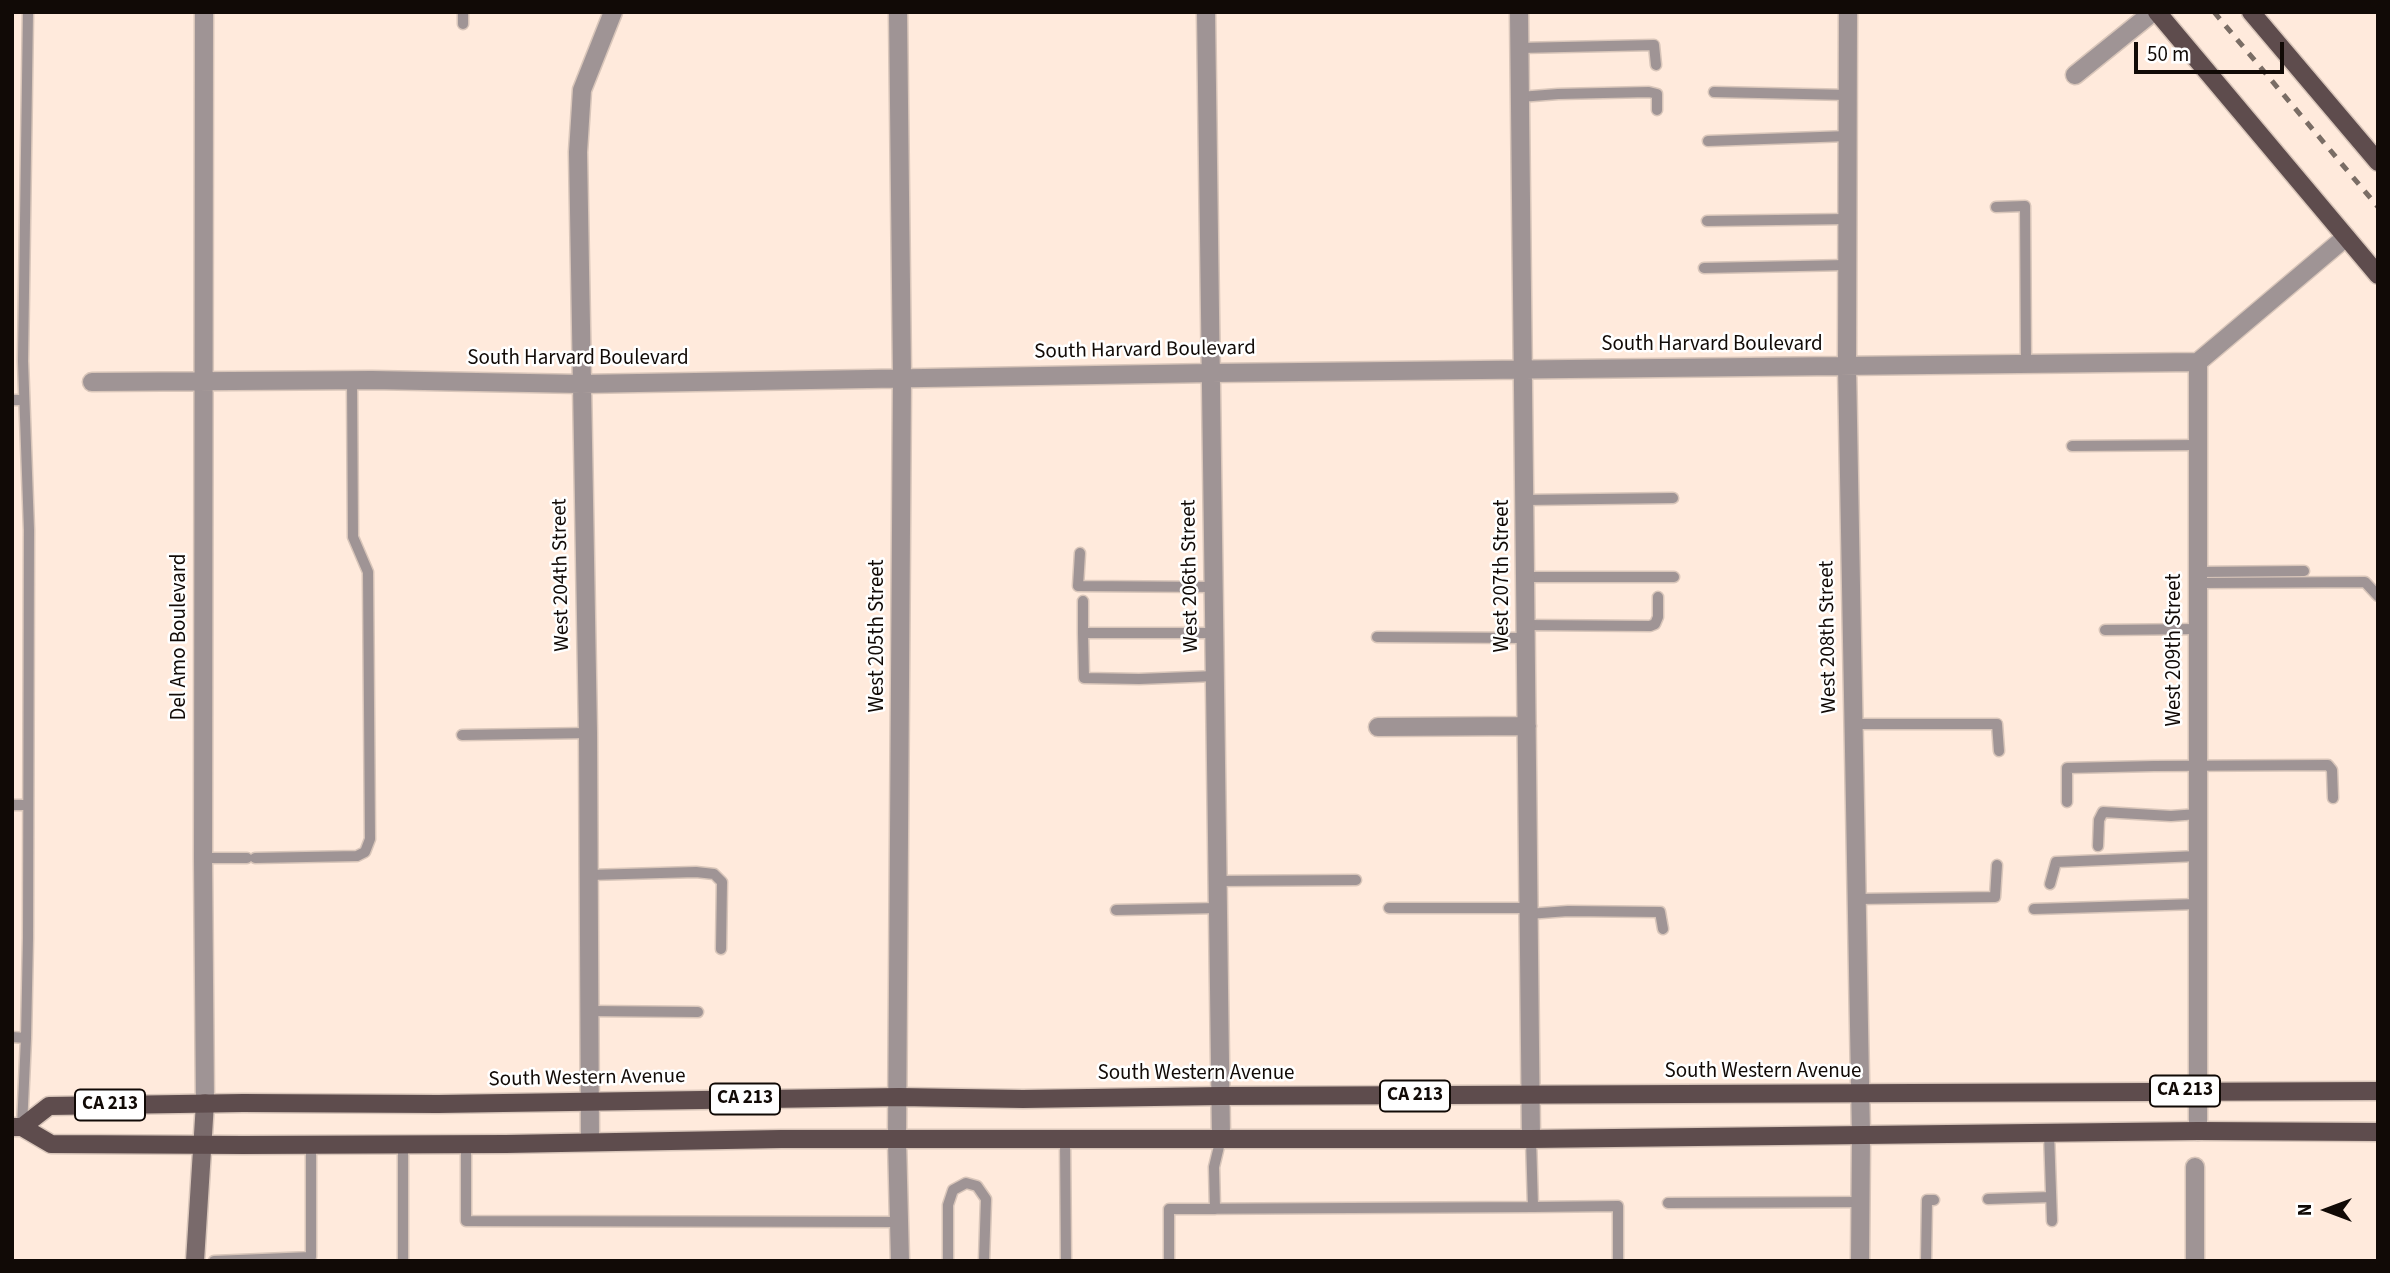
<!DOCTYPE html>
<style>
body{margin:0}
#map{position:relative;width:2390px;height:1273px;overflow:hidden;background:#ffeadc;font-family:"Source Sans 3",sans-serif}
canvas{display:block}
.frame{position:absolute;inset:0;border:14px solid #110a06;pointer-events:none}
.north{position:absolute;left:2292px;top:1175px;width:70px;height:70px;-webkit-text-stroke:5px #fff;paint-order:stroke;rotate:270deg;font-size:19px;font-weight:700;line-height:28px;text-align:center;color:#110a06}
.north::after{content:'';display:block;margin:auto;width:24px;height:32px;background:#110a06;clip-path:polygon(50% 0,100% 100%,50% 72%,0 100%)}
.scale{position:absolute;left:2134px;top:42px;width:150px;height:32px;box-sizing:border-box;border:4px solid #110a06;border-top:0;padding-left:9px;font-size:21px;line-height:24px;white-space:nowrap;color:#110a06;-webkit-text-stroke:5px #fff;paint-order:stroke}
</style>
<div id="map">
<canvas width="2390" height="1273"></canvas>
<div class="frame"></div>
<div class="north">N</div>
<div class="scale">50 m</div>
</div>
<script>
const ctx = document.querySelector('canvas').getContext('2d');
ctx.lineJoin = 'round';
const poly = rows => new Path2D(rows.map(r => 'M' + r).join(''));
function trace(path, color, width, dash) { ctx.strokeStyle = color; ctx.lineWidth = width; ctx.lineCap = dash ? 'butt' : 'round'; ctx.setLineDash(dash || []); ctx.stroke(path); }
function write(font, color, halo, rows, align = 'center') {
  ctx.font = font + ' "Source Sans 3",sans-serif'; ctx.lineWidth = 5; ctx.setLineDash([]); ctx.textBaseline = 'middle'; ctx.strokeStyle = halo; ctx.fillStyle = color; for (const [text, x, y, turn = 0] of rows) {
    ctx.save(); ctx.translate(x, y); ctx.rotate((+turn || 0) * Math.PI / 180); ctx.textAlign = isNaN(turn) ? turn : align; if (halo) ctx.strokeText(text, 0, 0); ctx.fillText(text, 0, 0); ctx.restore();
  }
}
const service = poly([
 [463,24,463,12],
 [1519,48,1654,45,1656,65],
 [1714,92,1848,95],
 [1520,97,1558,94,1649,92,1657,94,1657,110],
 [1708,141,1848,136],
 [1996,207,2025,206,2026,364],
 [1707,221,1847,219],
 [1704,268,1847,265],
 [12,400,24,400],
 [2072,446,2198,445],
 [1525,500,1673,498],
 [1080,553,1078,586,1214,587],
 [2198,572,2304,571],
 [1526,577,1674,577],
 [2198,583,2365,582,2378,596],
 [1083,601,1083,633,1214,633],
 [1526,625,1650,626,1655,624,1658,617,1658,597],
 [2105,630,2198,629],
 [1083,633,1084,678,1139,679,1215,676],
 [1377,637,1526,638],
 [1853,724,1997,724,1999,751],
 [462,735,588,733],
 [2067,802,2067,768,2154,766,2328,765,2332,770,2333,798],
 [12,805,28,805],
 [2098,846,2099,820,2103,812,2171,816,2198,814],
 [203,858,247,858],
 [255,858,357,856,365,852,370,839,368,572,353,537,352,380],
 [589,875,696,872,714,874,722,882,721,949],
 [1217,881,1356,880],
 [2050,884,2056,862,2198,856],
 [1857,899,1995,897,1997,865],
 [1389,908,1528,908],
 [2034,909,2198,904],
 [1116,910,1218,908],
 [1528,914,1568,911,1660,912,1663,929],
 [590,1011,698,1012],
 [12,1037,26,1038,28,938,29,530,23,361,28,12],
 [22,1127,26,1038],
 [2049,1133,2052,1221],
 [1065,1139,1066,1261],
 [403,1144,403,1261],
 [466,1144,466,1221,899,1222],
 [1988,1199,2051,1197],
 [1668,1203,1861,1202],
 [1533,1207,1618,1206,1618,1261],
 [1215,1209,1214,1167,1221,1138],
 [214,1261,311,1257,311,1144],
 [948,1261,948,1205,953,1190,966,1183,977,1186,986,1199,984,1261],
 [1169,1261,1169,1209,1533,1207,1531,1139],
 [1926,1261,1927,1200,1934,1200]
]);
const minor = poly([
 [204,12,203,858,205,1103],
 [898,12,902,377,897,1140,900,1261],
 [1206,12,1221,1138],
 [1519,12,1531,1139],
 [1848,12,1847,366,1861,1135,1860,1261],
 [2075,75,2153,12],
 [92,382,372,380,581,384,1211,373,2198,362],
 [1378,727,1527,726],
 [2198,1131,2198,362,2346,237],
 [590,1142,588,733,578,152,582,90,613,12],
 [2195,1167,2195,1261]
]);
const secondary = poly([
 [195,1261,205,1103]
]);
const primary = poly([
 [2157,12,2378,275],
 [2251,12,2378,162],
 [12,1127,22,1127,51,1144,243,1145,506,1144,781,1139,1531,1139,2198,1131,2378,1132],
 [22,1127,49,1106,243,1103,438,1104,899,1097,1023,1099,1220,1096,2378,1091]
]);
trace(service, '#d9c6ba', 13);
trace(minor, '#d9c6ba', 21);
trace(secondary, '#d9c6ba', 21);
trace(primary, '#d9c6ba', 21);
trace(service, '#9f9495', 10);
trace(minor, '#9f9495', 18);
trace(secondary, '#796a6b', 18);
trace(primary, '#5e4c4d', 18);
trace(poly([
 [2214,12,2378,207]
]), '#7a6d65', 5, [9, 9]);
for (const [x, y, w] of [
 [2185,1091,70],
 [1415,1096,70],
 [745,1099,70],
 [110,1105,70]
]) { const box = new Path2D(); box.roundRect(x - w / 2, y - 15.5, w, 31, 5); ctx.fillStyle = '#fff'; ctx.fill(box); trace(box, '#110a06', 2); }
write('bold 19px', '#110a06', null, [
 ["CA 213",2185,1091],
 ["CA 213",1415,1096],
 ["CA 213",745,1099],
 ["CA 213",110,1105]
]);
write('21px', '#110a06', '#fff', [
 ["South Harvard Boulevard",1712,345],
 ["South Harvard Boulevard",1145,351,-1],
 ["South Harvard Boulevard",578,359],
 ["West 204th Street",562,575,-91],
 ["West 206th Street",1191,576,-91],
 ["West 207th Street",1503,576,-90],
 ["West 205th Street",878,636,-90],
 ["Del Amo Boulevard",180,637,-90],
 ["West 208th Street",1829,637,-91],
 ["West 209th Street",2175,650,-90],
 ["South Western Avenue",1763,1072],
 ["South Western Avenue",1196,1074],
 ["South Western Avenue",587,1079,-1]
]);
</script>
